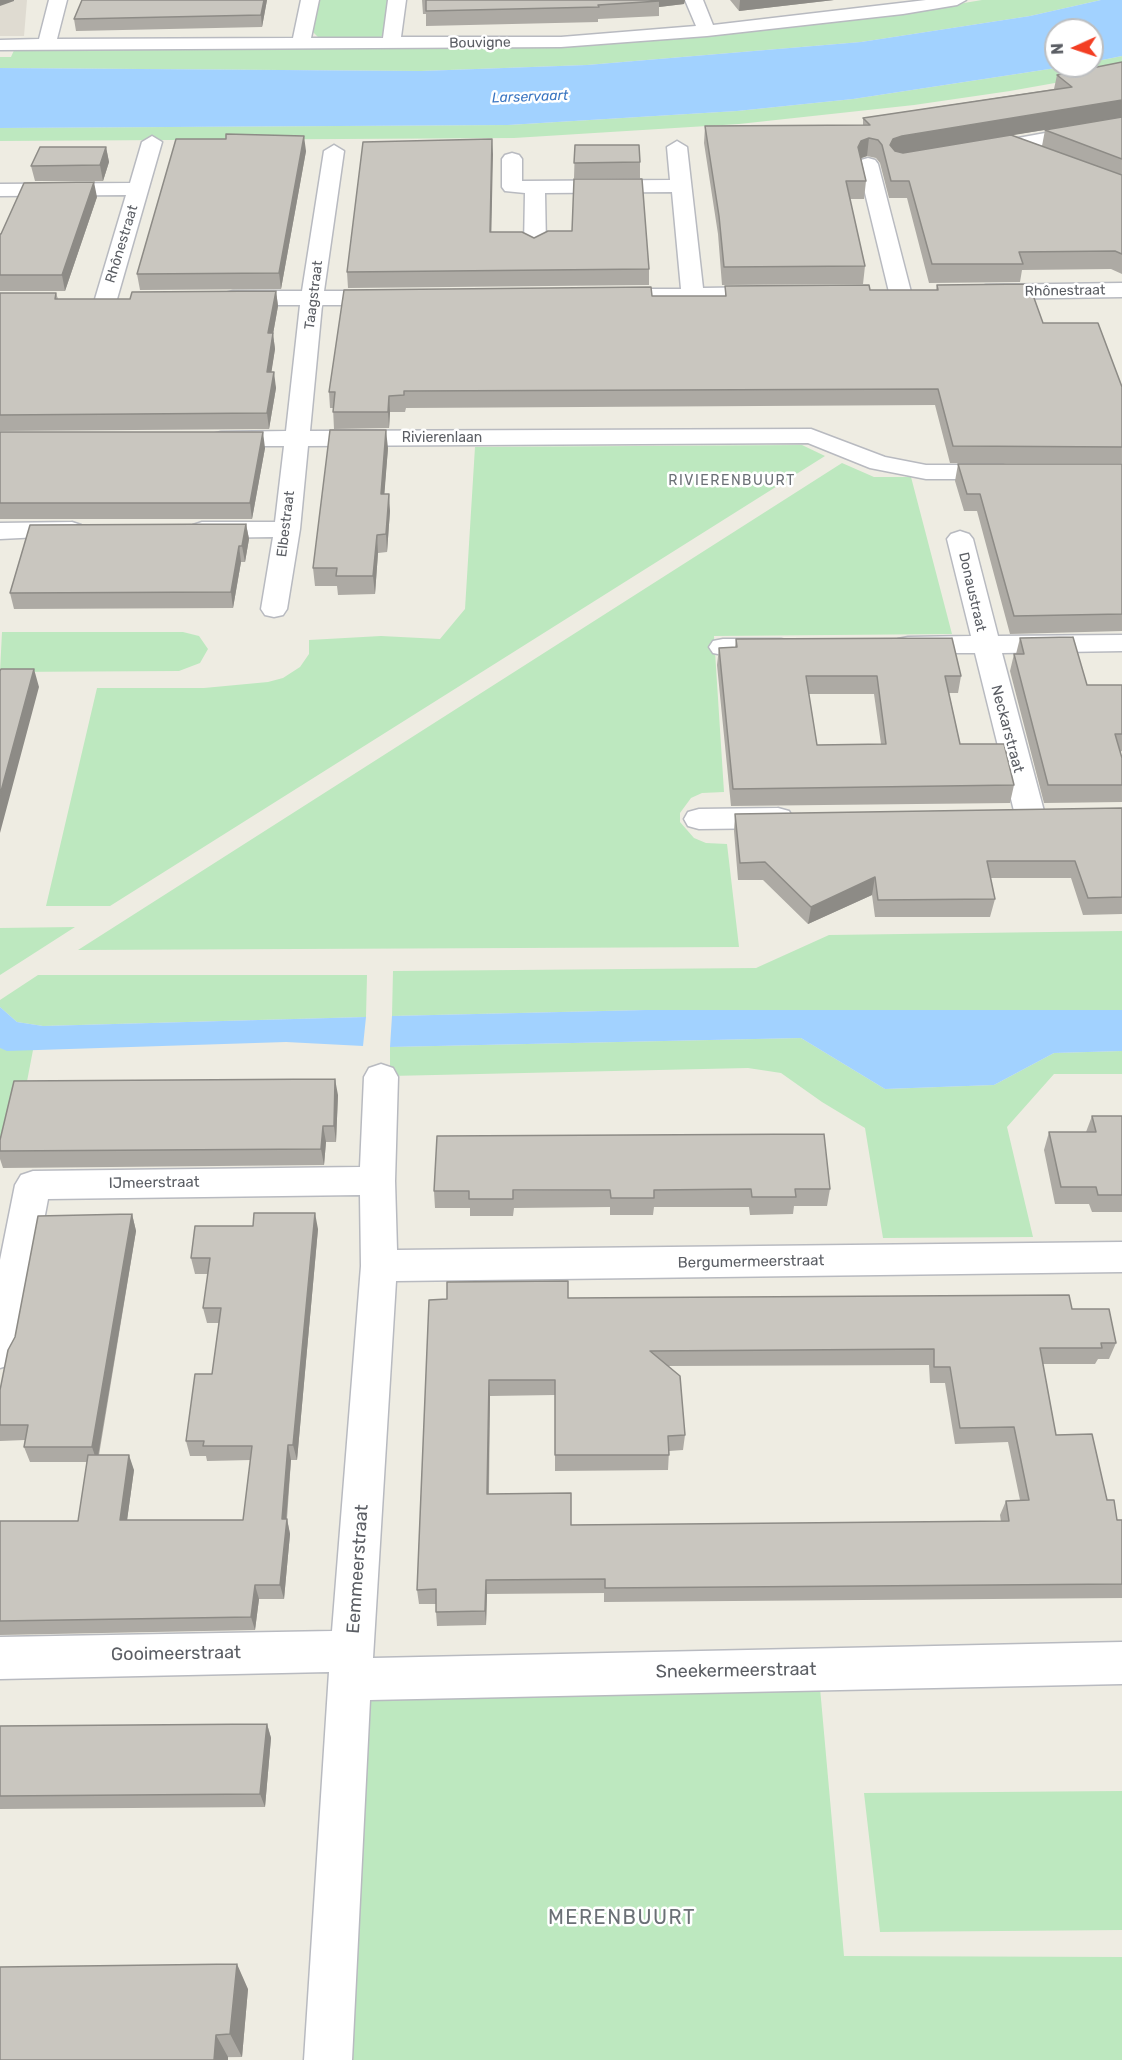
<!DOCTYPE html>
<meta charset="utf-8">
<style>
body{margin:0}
#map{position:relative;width:1122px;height:2060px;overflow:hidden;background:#eeece2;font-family:Rubik,sans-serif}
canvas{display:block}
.north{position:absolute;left:1044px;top:18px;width:60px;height:60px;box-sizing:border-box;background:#fff;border:2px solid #bdbfc1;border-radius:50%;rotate:267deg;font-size:16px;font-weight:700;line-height:24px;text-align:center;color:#5b5e64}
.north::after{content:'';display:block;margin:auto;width:21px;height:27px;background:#f33e23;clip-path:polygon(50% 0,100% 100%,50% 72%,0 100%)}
</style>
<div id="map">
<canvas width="1122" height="2060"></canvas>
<div class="north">N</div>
</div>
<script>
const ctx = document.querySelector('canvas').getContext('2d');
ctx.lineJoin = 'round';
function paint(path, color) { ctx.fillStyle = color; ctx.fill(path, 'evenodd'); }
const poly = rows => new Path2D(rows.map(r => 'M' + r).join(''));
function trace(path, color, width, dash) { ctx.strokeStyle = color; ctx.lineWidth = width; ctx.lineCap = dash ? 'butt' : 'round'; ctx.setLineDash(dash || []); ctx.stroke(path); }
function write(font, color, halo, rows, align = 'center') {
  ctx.font = font + ' Rubik,sans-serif'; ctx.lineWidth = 5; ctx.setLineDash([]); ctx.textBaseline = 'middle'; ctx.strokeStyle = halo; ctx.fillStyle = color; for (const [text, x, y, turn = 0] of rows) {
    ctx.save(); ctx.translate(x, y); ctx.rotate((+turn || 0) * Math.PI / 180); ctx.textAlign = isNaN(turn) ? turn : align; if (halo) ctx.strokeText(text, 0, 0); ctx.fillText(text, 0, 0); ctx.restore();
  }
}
paint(poly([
 [0,0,27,0,24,36,0,36]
]), '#dfdbd1');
paint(poly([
 [317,0,390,0,387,28,382,36,377,39,320,39,311,30],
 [982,0,1101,0,1030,16,861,42,587,65,421,71,0,68,0,57,11,57,15,48,534,46,794,27,880,17],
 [1122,56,1122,71,1010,91,914,105,739,124,514,138,0,141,0,128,508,125,737,111,853,99,1069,66,1092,66,1092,62],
 [802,445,825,456,110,906,46,906,97,688,204,688,268,682,283,678,300,667,309,654,309,640,381,636,440,639,465,609,475,447],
 [842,463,874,477,911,477,952,634,714,636,724,792,702,793,691,798,680,813,680,822,694,838,706,843,727,844,739,947,78,950],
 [2,632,183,632,199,636,208,649,200,663,179,671,0,672],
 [75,927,22,961,0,975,0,928],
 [1122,931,1122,1010,645,1010,392,1016,393,971,756,968,829,935],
 [38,975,367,975,366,1017,43,1026,17,1022,0,1007,0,1000],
 [801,1038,885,1089,994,1085,1054,1053,1122,1051,1122,1074,1054,1074,1007,1127,1033,1237,883,1238,865,1128,822,1102,781,1073,748,1068,390,1076,390,1047],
 [0,1048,33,1050,14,1149,0,1149],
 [820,1688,844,1956,1122,1957,1122,2060,348,2060,369,1692],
 [1122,1791,1122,1930,880,1932,864,1793]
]), '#bde8bf');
paint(poly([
 [1101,0,1122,0,1122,56,1092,62,1092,30,1056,30,1056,66,1069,66,853,99,737,111,508,125,0,128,0,68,421,71,587,65,861,42,1030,16],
 [0,1007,17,1022,43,1026,366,1017,363,1046,286,1042,7,1051,0,1048],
 [645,1010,1122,1010,1122,1051,1054,1053,994,1085,885,1089,801,1038,390,1047,392,1016]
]), '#a2d2ff');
const minor = poly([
 [49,0,67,0,57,39,293,38,301,0,319,0,311,38,383,38,388,0,406,0,401,37,561,37,696,26,685,0,703,0,713,25,926,0,966,0,957,5,903,14,707,36,561,47,0,50,0,40,39,39,49,0],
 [1122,119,1122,131,985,156,975,150,985,144,1122,119],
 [152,136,162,142,117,299,114,304,98,304,95,299,126,195,0,196,0,184,130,183,142,142,152,136],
 [677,141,687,147,703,288,769,287,777,289,780,294,777,299,600,301,597,296,600,291,608,289,681,289,672,192,545,193,546,246,542,250,535,252,528,250,524,246,525,193,505,191,502,187,502,159,505,155,512,153,519,155,522,159,522,181,670,180,667,147,677,141],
 [334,145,344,151,324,291,388,291,396,293,399,298,396,303,388,305,322,305,310,431,811,429,885,457,926,465,1003,465,1012,467,1015,472,1012,477,1003,479,926,479,870,468,808,443,308,446,300,529,287,609,283,615,274,617,265,615,261,609,273,537,202,538,193,535,189,530,193,525,202,522,275,522,284,446,221,446,212,444,209,439,212,434,221,432,286,431,300,305,233,305,225,303,222,298,225,293,233,291,302,291,324,151,334,145],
 [868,158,875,160,878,164,911,292,908,297,900,299,892,297,889,292,858,164,861,160,868,158],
 [1122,283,1122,297,986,299,978,297,975,292,978,287,986,285,1122,283],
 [72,522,81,525,85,530,81,535,0,539,0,523,72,522],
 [960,531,969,534,973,539,998,636,1122,635,1122,651,1002,653,1045,815,1041,822,1030,825,1019,822,1015,815,975,653,908,653,898,651,894,645,898,639,908,637,971,636,947,539,951,534,960,531],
 [723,639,781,639,791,641,795,647,791,653,781,655,723,655,713,653,709,647,713,641,723,639],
 [778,808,789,811,793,818,789,825,778,828,699,829,688,826,684,819,688,812,699,809,778,808],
 [381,1064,393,1068,398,1077,395,1181,397,1250,1122,1242,1122,1272,396,1281,373,1658,1122,1642,1122,1684,370,1700,352,2060,304,2060,329,1672,0,1679,0,1637,332,1631,361,1266,360,1195,48,1199,19,1352,13,1364,0,1368,0,1260,15,1185,21,1175,33,1171,360,1167,364,1077,369,1068,381,1064]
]);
trace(minor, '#b8bac0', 3);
paint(minor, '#fff');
paint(poly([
 [82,0,267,0,262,27,76,31,74,19],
 [422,0,685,0,684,4,659,7,659,16,598,19,598,22,426,26,426,14,423,14],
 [730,0,834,0,739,11],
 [1122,62,1122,274,1111,269,1022,270,1020,282,929,283,907,198,889,198,880,163,876,158,867,156,861,158,866,181,864,199,850,199,865,266,863,284,722,285,718,234,704,143,705,126,863,125,863,118,1054,89,1057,75],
 [1045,130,1042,146,1011,135],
 [226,139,306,151,281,289,140,290,137,274],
 [492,139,491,232,534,238,649,269,649,285,348,288,347,272],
 [575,145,640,162,640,178,574,178],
 [106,147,109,162,103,181,35,181,31,166],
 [97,197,65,291,0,291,0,234],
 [937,285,1043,323,1122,387,1122,463,950,463,935,405,406,408,405,412,390,412,389,428,334,429,333,408,330,408,329,392,652,296,725,296,725,286,870,290,936,290],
 [276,291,278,306,273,334,275,349,271,372,276,388,269,429,0,431,0,293,56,293,58,299,130,299],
 [0,432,265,448,252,519,0,519],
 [388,448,384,494,390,511,387,552,378,553,375,594,338,595,337,586,315,586,313,568],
 [958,464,1122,464,1122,631,1010,634,977,511,964,511,955,481],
 [246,524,249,539,245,562,241,562,233,608,14,609,10,593],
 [1020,638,1087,685,1122,685,1122,751,1120,752,1122,758,1122,802,1044,803,1010,671,1014,654,1016,654],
 [736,639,961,676,958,693,949,693,960,744,1014,785,1010,803,731,806,717,665,719,648,735,647],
 [809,694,874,694,881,744,817,745],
 [1122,808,1122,914,1083,915,1071,878,990,878,995,899,990,917,875,917,872,895,808,924,763,880,738,880,734,831,735,814],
 [338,1095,336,1142,326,1142,324,1165,3,1168,0,1159,0,1140],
 [1092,1116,1122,1116,1122,1212,1092,1212,1089,1204,1055,1204,1044,1150,1049,1132,1086,1132],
 [830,1189,827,1206,794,1206,793,1214,750,1215,749,1207,654,1207,653,1215,610,1215,610,1207,514,1208,513,1216,470,1216,470,1208,435,1208,434,1191],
 [132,1214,136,1231,99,1455,134,1470,127,1520,243,1520,251,1460,207,1461,206,1456,190,1456,186,1441,212,1374,219,1323,207,1323,203,1308,208,1274,195,1274,191,1258,318,1229,297,1460,291,1460,287,1519,290,1534,284,1599,259,1599,255,1630,0,1635,0,1521,78,1521,87,1462,30,1462,24,1447,25,1440,0,1441,0,1390],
 [568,1298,1072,1309,1116,1343,1109,1359,1098,1359,1095,1364,1043,1364,1056,1435,1107,1500,1117,1520,1122,1520,1122,1598,604,1602,604,1593,487,1594,486,1625,437,1626,436,1612,436,1604,419,1604,417,1590,429,1300],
 [929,1365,930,1383,945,1383,955,1444,1008,1442,1020,1500,1006,1501,1000,1515,1001,1522,571,1525,489,1494,490,1396,555,1395,555,1471,668,1470,669,1451,683,1450,685,1435,669,1366],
 [267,1724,271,1738,265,1807,0,1809,0,1726],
 [248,1989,242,2057,0,2060]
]), '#adaaa4');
paint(poly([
 [0,0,14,0,14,1,0,6],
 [264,0,267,0,262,27,261,15],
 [655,0,685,0,684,4,659,7,659,1],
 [740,0,834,0,739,11],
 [1122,100,1122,117,900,154,891,157,890,145,893,139,902,136],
 [304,136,306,151,281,289,279,273],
 [869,138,867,156,859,159,858,147,861,141],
 [492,139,493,154,491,248,490,232],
 [106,147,109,162,103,181,100,165],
 [94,182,97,197,65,291,62,275],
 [276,291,278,306,273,334,275,349,269,388,267,372,268,333],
 [274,372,276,388,269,429,267,413],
 [389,396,390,412,389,428,388,412],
 [386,430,388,448,383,512,381,494],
 [263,432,265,448,252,519,250,503],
 [389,494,390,511,387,552,386,534],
 [246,524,249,539,245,562,242,546],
 [377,535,378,553,375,594,373,576],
 [239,546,241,562,233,608,231,592],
 [34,669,39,687,0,833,0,795],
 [875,877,872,895,808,924,811,907],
 [335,1079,338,1095,336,1142,334,1126],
 [323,1126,326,1142,324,1165,321,1149],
 [315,1213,318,1229,297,1460,293,1445],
 [132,1214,136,1231,97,1462,92,1447],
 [489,1380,490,1396,488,1509,487,1494],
 [288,1445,291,1460,286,1521,287,1519,290,1534,284,1599,280,1585,282,1519],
 [129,1455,134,1470,125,1535,120,1520],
 [486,1580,487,1594,486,1625,485,1611],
 [255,1585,259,1599,255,1630,251,1617],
 [267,1724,271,1738,265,1807,260,1794],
 [237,1964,248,1989,242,2057,230,2034],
 [216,2035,228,2057,228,2060,214,2060]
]), '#8d8b86');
const building = poly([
 [82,0,264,0,261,15,74,19,82,0],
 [426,0,659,0,659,1,598,5,599,7,426,11,426,0],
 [1122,62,1122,100,902,136,893,139,890,145,895,151,903,153,1011,135,1122,175,1122,254,1115,251,1019,252,1023,264,932,264,909,181,891,181,882,145,878,140,869,138,861,141,858,147,866,181,846,181,865,266,724,267,719,216,705,126,870,125,863,118,1072,87,1057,75,1122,62],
 [1122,117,1122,159,1045,130,1122,117],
 [226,134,304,136,279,273,137,274,176,139,226,139,226,134],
 [492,139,490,232,522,232,534,238,548,231,572,231,574,179,642,179,649,269,347,272,363,142,492,139],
 [575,145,639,145,640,162,574,163,575,145],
 [40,147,106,147,100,165,31,166,40,147],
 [94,182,62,275,0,275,0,234,1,234,24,183,94,182],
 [1029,284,1043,323,1098,323,1122,387,1122,447,953,446,938,389,404,391,404,395,389,396,388,412,333,412,335,392,329,392,344,290,651,287,652,296,726,296,725,286,869,285,870,290,938,290,937,285,1029,284],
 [276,291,268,333,273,333,267,372,274,372,267,413,0,415,0,293,56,293,55,299,130,299,132,292,276,291],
 [330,430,386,430,381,494,389,494,386,534,377,535,373,576,336,576,337,568,313,568,330,430],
 [0,432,263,432,250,503,0,503,0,432],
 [958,464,1122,464,1122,614,1014,616,980,494,967,494,958,464],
 [246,524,242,546,239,546,231,592,10,593,30,525,246,524],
 [1073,637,1087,685,1122,685,1122,734,1115,734,1122,758,1122,785,1048,785,1014,654,1024,654,1020,638,1073,637],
 [952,638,961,676,945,676,960,744,1004,744,1014,785,733,789,719,648,737,647,736,639,952,638],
 [806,676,877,676,886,744,817,745,806,676],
 [1,669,34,669,0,795,0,671,1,669],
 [1122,808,1122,897,1088,898,1075,861,987,861,995,899,878,900,875,877,811,907,765,862,740,863,735,814,1122,808],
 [335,1079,334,1126,323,1126,321,1149,0,1151,0,1140,14,1081,335,1079],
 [1092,1116,1122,1116,1122,1195,1098,1195,1096,1187,1061,1187,1049,1132,1096,1132,1092,1116],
 [824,1134,830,1189,795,1189,796,1197,752,1197,751,1189,654,1190,654,1198,611,1198,610,1190,513,1190,513,1199,469,1199,469,1191,434,1191,437,1136,824,1134],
 [254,1213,315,1213,293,1445,288,1445,282,1519,287,1519,280,1585,255,1585,251,1617,0,1621,0,1521,78,1521,88,1455,129,1455,120,1520,243,1520,252,1446,203,1446,204,1441,186,1441,195,1374,212,1374,221,1308,203,1308,210,1258,191,1258,195,1226,253,1226,254,1213],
 [132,1214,92,1447,24,1447,28,1425,0,1425,0,1390,8,1350,15,1337,38,1216,132,1214],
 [568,1281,568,1298,1069,1295,1072,1309,1109,1309,1116,1343,1101,1343,1102,1348,1040,1348,1056,1435,1092,1434,1107,1500,1114,1500,1117,1520,1122,1520,1122,1584,605,1588,605,1579,486,1580,485,1611,436,1612,436,1589,417,1590,429,1300,447,1299,447,1282,568,1281],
 [934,1349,934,1367,950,1367,960,1428,1014,1427,1029,1500,1006,1501,1009,1521,571,1525,571,1493,487,1494,489,1380,555,1380,555,1455,669,1455,668,1436,685,1435,680,1376,650,1351,934,1349],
 [267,1724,260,1794,0,1796,0,1726,267,1724],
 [237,1964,230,2034,216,2035,214,2060,0,2060,0,1967,237,1964]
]);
paint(building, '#c9c6bf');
trace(building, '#8d8b86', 1.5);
write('14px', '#5b5e64', '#fff', [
 ["Bouvigne",480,43,-1],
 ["Rhônestraat",122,244,-73],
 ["Rhônestraat",1065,291,-1],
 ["Taagstraat",314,295,-83],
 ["Rivierenlaan",442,438],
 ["Elbestraat",286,524,-83],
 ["Donaustraat",972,592,77]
]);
write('italic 14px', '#3b76c1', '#fff', [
 ["Larservaart",530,97,-2]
]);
ctx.letterSpacing = '1.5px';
write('14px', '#6b7076', '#fff', [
 ["RIVIERENBUURT",732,481]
]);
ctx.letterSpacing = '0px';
write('15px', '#5b5e64', '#fff', [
 ["Neckarstraat",1007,729,75],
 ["IJmeerstraat",154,1183,-1],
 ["Bergumermeerstraat",751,1262,-1]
]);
write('18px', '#5b5e64', '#fff', [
 ["Eemmeerstraat",358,1569,-86],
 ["Gooimeerstraat",176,1654,-1],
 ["Sneekermeerstraat",736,1671,-1]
]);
ctx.letterSpacing = '1.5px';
write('20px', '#6b7076', '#fff', [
 ["MERENBUURT",622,1918]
]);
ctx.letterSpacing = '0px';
</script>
